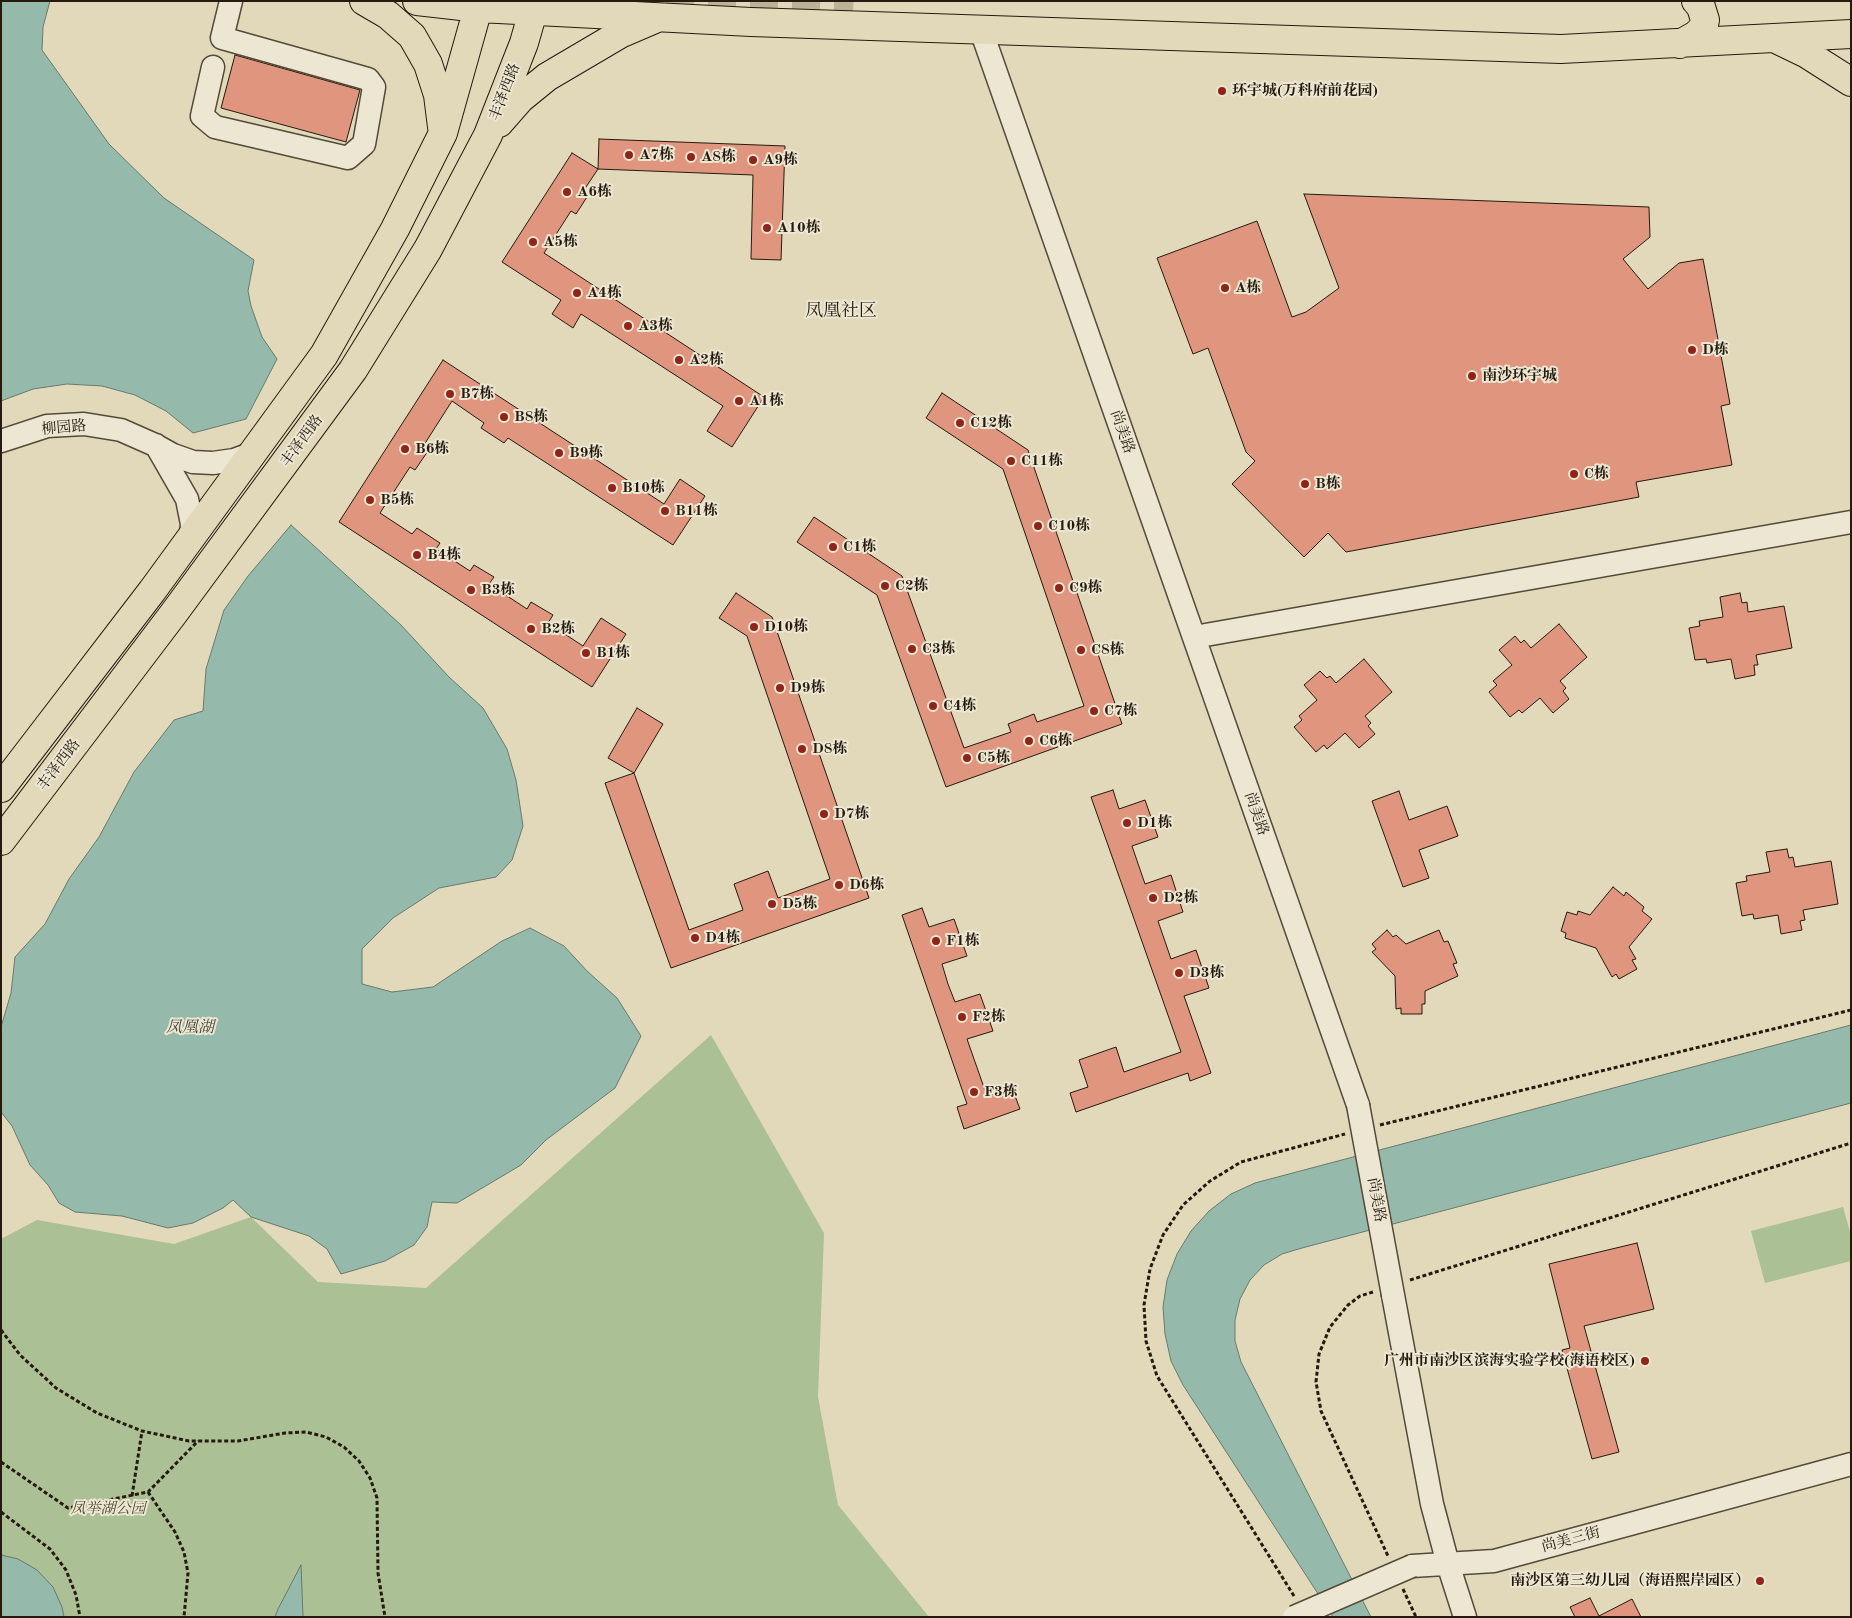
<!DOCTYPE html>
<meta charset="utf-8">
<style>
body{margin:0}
#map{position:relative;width:1852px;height:1618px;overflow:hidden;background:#e1d9ba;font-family:"Old Standard TT",serif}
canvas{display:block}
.frame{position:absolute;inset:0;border:2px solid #251a0d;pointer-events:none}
</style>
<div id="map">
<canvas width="1852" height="1618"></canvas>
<div class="frame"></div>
</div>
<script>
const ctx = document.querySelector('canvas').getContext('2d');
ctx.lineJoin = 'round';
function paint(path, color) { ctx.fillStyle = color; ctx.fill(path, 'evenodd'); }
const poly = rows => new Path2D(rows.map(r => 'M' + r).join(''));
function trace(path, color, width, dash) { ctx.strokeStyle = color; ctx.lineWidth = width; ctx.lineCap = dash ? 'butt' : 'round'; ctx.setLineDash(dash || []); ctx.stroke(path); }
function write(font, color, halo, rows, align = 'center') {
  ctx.font = font + ' "Old Standard TT","Noto Serif SC",serif'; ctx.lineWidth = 4; ctx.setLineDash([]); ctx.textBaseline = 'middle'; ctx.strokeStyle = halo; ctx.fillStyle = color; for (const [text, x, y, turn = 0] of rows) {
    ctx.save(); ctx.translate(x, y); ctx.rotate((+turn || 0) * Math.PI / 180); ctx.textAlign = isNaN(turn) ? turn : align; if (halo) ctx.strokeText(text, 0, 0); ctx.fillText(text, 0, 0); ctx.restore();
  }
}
paint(poly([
 [711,1035,824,1233,818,1397,838,1505,929,1617,1,1617,1,1239,37,1220,174,1244,251,1217,318,1282,426,1288],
 [1843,1207,1851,1235,1851,1261,1765,1283,1751,1231]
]), '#acc095');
const water = poly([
 [1,1,50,1,43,27,42,50,109,144,164,198,254,260,248,291,251,306,262,337,277,359,246,419,193,433,166,411,135,395,102,386,67,384,33,389,1,401,1,1],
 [291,525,401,625,449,677,483,708,507,749,516,780,523,826,512,860,496,877,439,888,393,918,362,949,362,984,392,992,433,987,502,941,530,928,564,946,587,971,617,998,641,1036,615,1088,546,1140,521,1165,457,1203,432,1202,427,1227,414,1245,385,1261,341,1274,327,1249,309,1236,251,1217,233,1200,223,1208,193,1223,168,1228,122,1216,75,1212,59,1203,48,1185,30,1165,12,1126,1,1112,1,1027,11,993,15,957,45,924,69,879,99,837,134,772,174,720,203,711,206,669,224,610,248,576,291,525],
 [1851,1025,1851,1103,1302,1248,1282,1254,1264,1265,1250,1280,1240,1299,1235,1320,1235,1341,1241,1362,1371,1617,1333,1617,1183,1385,1171,1361,1165,1334,1163,1307,1167,1280,1177,1254,1191,1231,1209,1211,1231,1194,1255,1183,1851,1025],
 [1,1555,18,1559,37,1570,53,1587,62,1607,64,1617,1,1617,1,1555],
 [301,1565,303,1617,275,1617,278,1609,301,1565]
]);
paint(water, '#95baac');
trace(water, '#687a6c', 1);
const building = poly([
 [235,55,360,90,346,142,221,108,235,55],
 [599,139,785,146,781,260,751,259,753,175,598,169,599,139],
 [572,153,598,169,584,190,589,194,576,214,571,211,544,253,764,397,732,447,707,431,723,406,581,314,573,328,552,314,561,300,502,262,572,153],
 [1304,194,1649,207,1650,237,1623,259,1648,289,1679,263,1703,259,1730,404,1721,406,1732,465,1636,482,1639,497,1346,552,1328,533,1304,557,1232,484,1255,461,1246,452,1208,348,1193,354,1157,258,1257,221,1292,317,1306,312,1339,288,1304,194],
 [443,360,664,504,680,479,705,496,673,545,508,438,504,443,481,428,484,423,452,401,422,448,428,451,415,470,410,467,380,513,412,534,417,528,440,543,436,549,470,571,474,565,494,577,489,584,527,609,531,602,553,615,548,623,583,646,601,618,626,634,592,687,339,522,443,360],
 [942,393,1028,450,1122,724,946,787,877,595,797,542,814,517,902,576,964,748,1011,732,1008,724,1034,714,1037,722,1084,706,1003,469,926,418,942,393],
 [736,593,772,617,869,898,671,968,605,783,634,773,689,930,743,910,734,884,768,871,778,898,830,879,747,636,719,618,736,593],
 [1740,593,1742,603,1747,602,1748,612,1784,606,1792,648,1756,655,1758,665,1754,665,1755,675,1735,679,1731,659,1707,663,1706,659,1695,660,1689,628,1700,626,1699,621,1723,617,1720,597,1740,593],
 [1559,624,1587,657,1560,681,1566,688,1563,691,1569,699,1553,713,1540,698,1522,713,1519,710,1510,717,1489,692,1497,685,1493,681,1512,665,1499,650,1515,636,1521,643,1524,640,1531,648,1559,624],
 [1364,659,1392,692,1365,716,1371,723,1368,726,1375,734,1359,748,1345,733,1327,749,1324,745,1316,752,1294,727,1302,720,1299,716,1317,700,1304,685,1320,671,1327,678,1330,676,1336,683,1364,659],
 [637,708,663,724,634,773,608,758,637,708],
 [1113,790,1119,809,1145,800,1158,837,1132,846,1145,884,1171,875,1183,912,1158,921,1171,959,1196,950,1209,988,1184,996,1211,1073,1190,1081,1188,1073,1076,1112,1070,1093,1088,1087,1079,1060,1116,1047,1124,1072,1181,1052,1091,797,1113,790],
 [1399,791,1409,820,1447,806,1458,836,1419,850,1429,878,1403,887,1372,801,1399,791],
 [1787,849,1789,858,1793,857,1795,867,1831,861,1838,904,1803,910,1805,920,1800,921,1802,930,1781,934,1778,915,1754,919,1753,914,1742,916,1736,883,1747,881,1746,876,1770,872,1766,852,1787,849],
 [1613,887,1624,896,1626,892,1644,907,1642,911,1652,919,1629,947,1636,959,1632,960,1637,969,1619,979,1616,974,1612,977,1596,948,1565,938,1566,933,1561,931,1567,912,1577,915,1578,911,1590,915,1613,887],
 [922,908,929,927,954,919,967,956,942,964,948,984,955,1002,980,994,993,1031,967,1039,974,1059,987,1096,1012,1088,1020,1109,964,1129,957,1107,967,1104,902,915,922,908],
 [1387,930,1393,937,1396,935,1406,944,1439,930,1444,942,1448,941,1457,963,1453,964,1458,976,1425,991,1425,1004,1422,1004,1422,1014,1401,1014,1401,1008,1396,1009,1395,976,1372,952,1376,949,1372,944,1387,930],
 [1637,1243,1654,1309,1584,1326,1619,1452,1592,1459,1562,1350,1570,1348,1549,1264,1637,1243],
 [1590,1598,1599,1616,1632,1599,1641,1617,1575,1617,1570,1607,1590,1598]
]);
paint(building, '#df957e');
trace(building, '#251a0d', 1);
trace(poly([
 [624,1,853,12]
]), '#bbb397', 28, [28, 14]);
const minor = poly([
 [981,30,1358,1105],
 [213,67,202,116,215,127,348,158,364,144,374,87,368,79,222,38,231,1],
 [1,441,47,426,84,424,121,430,155,445,173,455,193,462,213,463,234,460,253,453],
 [156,445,187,499,192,524,191,537],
 [1194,637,1851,522],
 [1393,1295,1432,1504,1448,1564,1465,1617],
 [1412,1566,1494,1561,1851,1464]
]);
const major = poly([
 [364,1,388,15,412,36,428,64,438,95,442,127],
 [417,1,479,8,751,22,1561,49,1851,34],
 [1778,40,1807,54,1851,82],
 [1680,44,1696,35,1703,28,1705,20,1701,7,1696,1],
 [499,123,520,99,547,77,620,34,655,19],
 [1,788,152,591,324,355,395,229,443,133,480,1],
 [1,841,174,613,353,370,428,249,488,135,524,43,536,1]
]);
trace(minor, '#544a38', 25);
trace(major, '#251a0d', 30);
trace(poly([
 [1380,1125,1851,1010],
 [1410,1280,1851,1143],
 [1373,1292,1360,1296,1348,1305,1330,1327,1319,1354,1316,1382,1321,1411,1388,1556],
 [1,1330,20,1355,56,1388,97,1413,142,1431,189,1441,238,1441,285,1433,306,1432,326,1437,344,1447,359,1461,370,1478,377,1498,378,1573,385,1617],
 [1,1462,68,1508,148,1492,198,1441],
 [148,1492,175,1532,184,1552,188,1573,184,1617],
 [132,1496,142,1431],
 [1,1512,50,1549,66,1570,76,1595,80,1617],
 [1403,1589,1416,1617],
 [1294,1596,1157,1376,1146,1341,1144,1305,1150,1269,1163,1235,1183,1205,1210,1181,1241,1162,1345,1134]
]), '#251a0d', 3, [4, 2.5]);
trace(minor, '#ece6d2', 22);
trace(major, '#e1d9ba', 28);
const minorBridge = poly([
 [1358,1105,1393,1295],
 [1294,1617,1412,1566]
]);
trace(minorBridge, '#544a38', 25, []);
trace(minorBridge, '#ece6d2', 22);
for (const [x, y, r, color] of [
 [1222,91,5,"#8f2418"],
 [629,155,5,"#8f2418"],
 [691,157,5,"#8f2418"],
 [753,160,5,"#8f2418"],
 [567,192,5,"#8f2418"],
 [767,228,5,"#8f2418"],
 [533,242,5,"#8f2418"],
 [1225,288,5,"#8f2418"],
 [577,293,5,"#8f2418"],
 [628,326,5,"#8f2418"],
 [1692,350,5,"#8f2418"],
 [679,360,5,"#8f2418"],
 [1472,376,5,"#8f2418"],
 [450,394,5,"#8f2418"],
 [739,401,5,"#8f2418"],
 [504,417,5,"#8f2418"],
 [960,423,5,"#8f2418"],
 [405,449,5,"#8f2418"],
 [559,453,5,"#8f2418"],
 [1011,461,5,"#8f2418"],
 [1574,474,5,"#8f2418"],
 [1305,484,5,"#8f2418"],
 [612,488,5,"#8f2418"],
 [370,500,5,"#8f2418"],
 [665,511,5,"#8f2418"],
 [1038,526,5,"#8f2418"],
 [833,547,5,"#8f2418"],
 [417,555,5,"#8f2418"],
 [885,586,5,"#8f2418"],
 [1059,588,5,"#8f2418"],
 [471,590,5,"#8f2418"],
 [754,627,5,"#8f2418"],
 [531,629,5,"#8f2418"],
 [912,649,5,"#8f2418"],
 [1081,650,5,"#8f2418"],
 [586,653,5,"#8f2418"],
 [780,688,5,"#8f2418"],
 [933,706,5,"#8f2418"],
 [1094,711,5,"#8f2418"],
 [1029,741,5,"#8f2418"],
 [802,749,5,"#8f2418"],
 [967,758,5,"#8f2418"],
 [824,814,5,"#8f2418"],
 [1127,823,5,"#8f2418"],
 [839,885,5,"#8f2418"],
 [1153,898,5,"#8f2418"],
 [772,904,5,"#8f2418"],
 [695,938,5,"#8f2418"],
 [936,941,5,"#8f2418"],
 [1179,973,5,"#8f2418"],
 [962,1017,5,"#8f2418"],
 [974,1092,5,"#8f2418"],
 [1645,1361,5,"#8f2418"],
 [1760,1581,5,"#8f2418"]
]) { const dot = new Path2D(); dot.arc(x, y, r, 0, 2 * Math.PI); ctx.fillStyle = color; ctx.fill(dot); trace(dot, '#ece6d2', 2); }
write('bold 15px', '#251a0d', '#ece6d2', [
 ["环宇城(万科府前花园)",1232,91],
 ["A7栋",639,155],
 ["A8栋",701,157],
 ["A9栋",763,160],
 ["A6栋",577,192],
 ["A10栋",777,228],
 ["A5栋",543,242],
 ["A栋",1235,288],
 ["A4栋",587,293],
 ["A3栋",638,326],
 ["D栋",1702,350],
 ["A2栋",689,360],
 ["南沙环宇城",1482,376],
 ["B7栋",460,394],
 ["A1栋",749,401],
 ["B8栋",514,417],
 ["C12栋",970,423],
 ["B6栋",415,449],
 ["B9栋",569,453],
 ["C11栋",1021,461],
 ["C栋",1584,474],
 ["B栋",1315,484],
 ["B10栋",622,488],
 ["B5栋",380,500],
 ["B11栋",675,511],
 ["C10栋",1048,526],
 ["C1栋",843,547],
 ["B4栋",427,555],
 ["C2栋",895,586],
 ["C9栋",1069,588],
 ["B3栋",481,590],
 ["D10栋",764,627],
 ["B2栋",541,629],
 ["C3栋",922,649],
 ["C8栋",1091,650],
 ["B1栋",596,653],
 ["D9栋",790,688],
 ["C4栋",943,706],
 ["C7栋",1104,711],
 ["C6栋",1039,741],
 ["D8栋",812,749],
 ["C5栋",977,758],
 ["D7栋",834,814],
 ["D1栋",1137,823],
 ["D6栋",849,885],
 ["D2栋",1163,898],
 ["D5栋",782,904],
 ["D4栋",705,938],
 ["F1栋",946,941],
 ["D3栋",1189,973],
 ["F2栋",972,1017],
 ["F3栋",984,1092],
 ["广州市南沙区滨海实验学校(海语校区)",1635,1361,"right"],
 ["南沙区第三幼儿园（海语熙岸园区）",1750,1581,"right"]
], 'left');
write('15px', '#251a0d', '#ece6d2', [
 ["丰泽西路",505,92,-69],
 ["柳园路",64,428,-5],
 ["尚美路",1122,432,71],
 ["丰泽西路",302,441,-54],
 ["丰泽西路",59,765,-53],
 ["尚美路",1256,814,71],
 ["尚美路",1376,1200,80],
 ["尚美三街",1571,1540,-15]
]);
write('italic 15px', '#4e4c36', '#ece6d2', [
 ["凤举湖公园",108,1509]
]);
write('italic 16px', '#474a3d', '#ece6d2', [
 ["凤凰湖",190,1028]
]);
write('18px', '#251a0d', '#ece6d2', [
 ["凤凰社区",841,311]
]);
</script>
